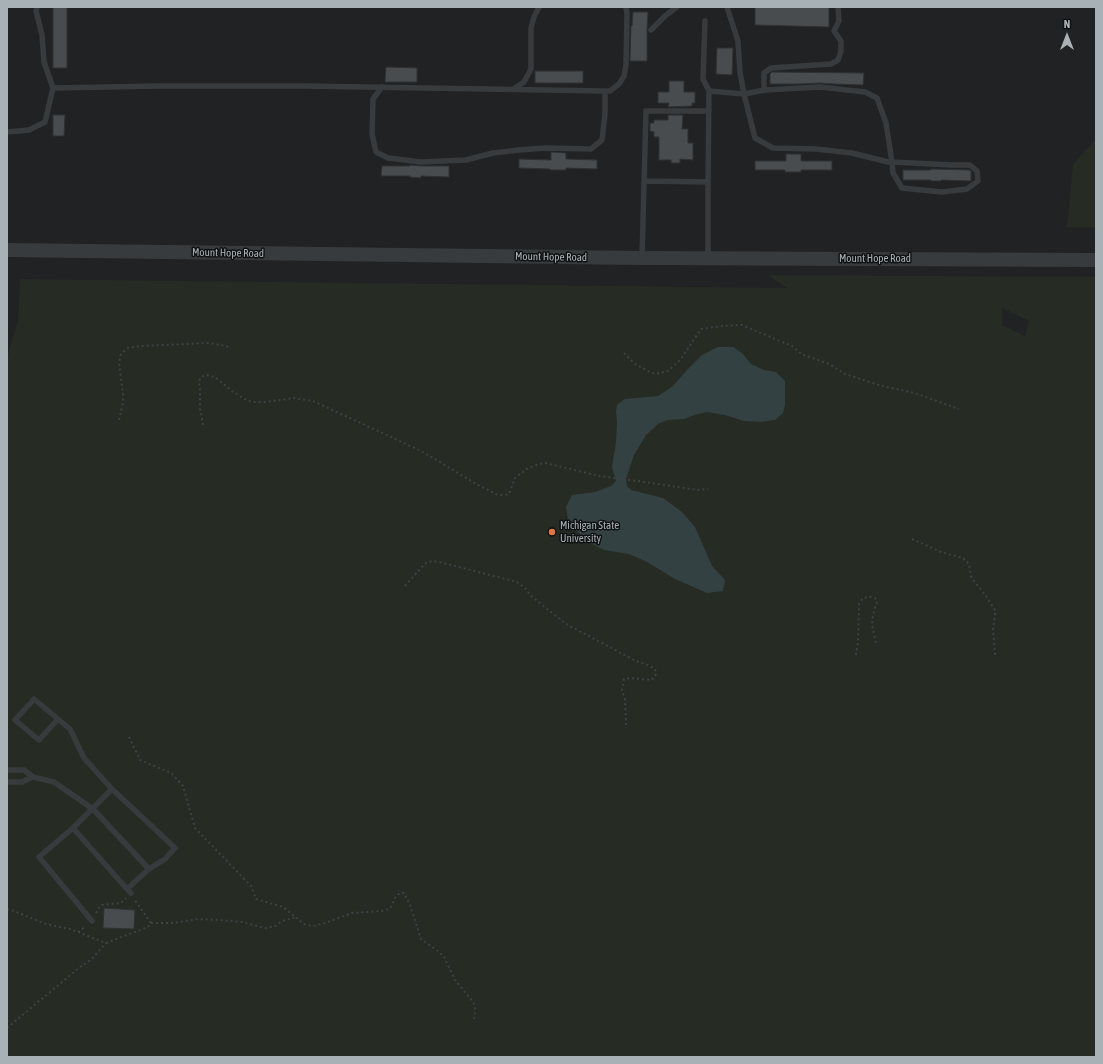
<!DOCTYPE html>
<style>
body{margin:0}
#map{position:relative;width:1103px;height:1064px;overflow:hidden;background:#151617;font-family:"Asap Condensed",sans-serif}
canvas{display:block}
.frame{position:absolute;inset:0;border:8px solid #a8b1b5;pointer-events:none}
.north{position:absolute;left:1047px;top:16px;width:40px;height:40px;-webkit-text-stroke:3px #101112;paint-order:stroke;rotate:0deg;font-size:11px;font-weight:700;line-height:16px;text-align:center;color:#a8b1b5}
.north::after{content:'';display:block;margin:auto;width:14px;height:18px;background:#a8b1b5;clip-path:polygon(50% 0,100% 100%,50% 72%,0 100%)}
</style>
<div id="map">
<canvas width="1103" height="1064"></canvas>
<div class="frame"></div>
<div class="north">N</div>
</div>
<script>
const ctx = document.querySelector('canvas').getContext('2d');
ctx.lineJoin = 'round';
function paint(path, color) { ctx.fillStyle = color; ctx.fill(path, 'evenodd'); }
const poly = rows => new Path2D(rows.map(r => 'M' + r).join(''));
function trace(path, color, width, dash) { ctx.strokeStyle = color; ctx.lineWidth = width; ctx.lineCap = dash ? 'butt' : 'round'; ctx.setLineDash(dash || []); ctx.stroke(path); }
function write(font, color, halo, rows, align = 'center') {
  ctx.font = font + ' "Asap Condensed",sans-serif'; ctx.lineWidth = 3; ctx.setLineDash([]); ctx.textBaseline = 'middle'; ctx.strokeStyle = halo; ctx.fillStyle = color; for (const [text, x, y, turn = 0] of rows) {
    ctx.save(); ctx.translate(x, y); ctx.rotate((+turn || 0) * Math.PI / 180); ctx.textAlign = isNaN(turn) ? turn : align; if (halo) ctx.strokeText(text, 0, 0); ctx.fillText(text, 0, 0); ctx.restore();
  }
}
paint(poly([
 [7,7,1096,7,1096,1057,7,1057]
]), '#212223');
paint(poly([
 [1096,139,1096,227,1067,227,1073,164],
 [768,275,1096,277,1096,1057,7,1057,7,358,18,320,20,279,787,288],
 [1002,308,1029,321,1025,336,1002,325]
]), '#262b24');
paint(poly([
 [718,347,733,347,743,354,751,364,764,370,776,372,785,381,785,405,783,413,775,420,761,422,744,421,725,415,707,412,694,415,684,419,667,420,658,424,646,435,634,455,626,479,627,486,631,490,663,498,682,512,695,527,712,566,725,580,723,591,707,593,675,579,647,562,629,554,604,550,584,540,568,519,566,507,572,495,595,492,611,486,616,481,612,467,616,442,617,422,616,411,617,405,625,399,658,396,673,386,687,370,702,355]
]), '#344142');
const building = poly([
 [53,7,67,7,67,68,53,68,53,7],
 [755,7,829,7,829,27,755,25,755,7],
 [633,12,648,12,647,29,647,61,630,61,631,26,632,26,633,12],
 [717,48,733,48,732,75,716,74,717,48],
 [386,67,417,68,417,82,385,82,386,67],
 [535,71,583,71,583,83,535,83,535,71],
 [772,72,864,73,863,85,835,84,820,83,797,84,770,84,770,74,772,72],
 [669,81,684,81,684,92,695,92,695,103,692,103,692,106,668,107,669,103,658,103,658,92,669,92,669,81],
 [53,115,65,115,64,136,53,136,53,115],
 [668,115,683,115,682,129,688,129,688,143,693,143,693,160,680,159,680,163,671,163,671,160,659,160,659,137,654,137,654,132,650,131,650,123,654,123,654,120,668,120,668,115],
 [551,152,566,153,566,159,597,160,597,169,566,168,566,170,550,170,550,169,519,168,519,159,551,160,551,152],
 [786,154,801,154,801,161,832,161,832,170,801,170,801,172,785,172,785,170,755,170,755,161,786,161,786,154],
 [410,165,421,166,449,166,449,177,421,176,421,178,410,177,410,176,381,176,382,166,410,166,410,165],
 [931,169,969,170,971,171,971,181,941,180,941,181,931,181,931,180,903,180,903,170,931,170,931,169],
 [104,908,135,910,134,929,103,928,104,908]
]);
paint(building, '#494c4e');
trace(building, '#2f3032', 1);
trace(poly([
 [624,353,635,364,648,371,655,374,668,371,681,359,701,329,722,326,742,325,794,347,801,354,829,364,845,374,882,386,915,393,959,409],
 [119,420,123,403,123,394,119,363,121,354,128,348,140,346,209,343,231,347],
 [203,425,200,408,200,389,199,382,200,378,203,376,207,375,215,377,232,391,248,401,256,402,265,402,294,398,313,401,419,450,438,461,478,485,498,495,505,495,509,494,515,478,520,474,528,468,539,464,545,463,599,476,645,482,698,490,708,489],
 [912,539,941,552,963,558,969,564,971,576,974,581,986,596,995,610,995,616,993,629,995,655],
 [405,586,420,569,426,563,432,561,439,562,517,582,526,589,531,596,566,624,636,661,648,665,655,669,656,673,655,677,651,680,630,678,624,679,622,690,625,700,626,725],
 [856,655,858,642,859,604,863,598,870,597,875,598,877,601,873,615,872,625,876,643],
 [129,737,140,760,171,773,183,786,195,828,251,886,256,899,283,907,304,924,313,926,325,923,352,913,382,911,389,909,391,907,396,896,400,893,404,893,410,905,421,939,438,951,444,957,455,980,470,998,474,1004,475,1009,474,1019],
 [7,909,11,910,46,924,70,929,106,943,148,927,151,923,134,899],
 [96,913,100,906,102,905,121,903,126,898],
 [151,923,174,923,198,919,219,920,242,922,265,928,275,926,282,921,296,917],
 [78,932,86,926],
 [7,1028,80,967,91,960,106,943]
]), '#3f4244', 2, [2, 3]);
trace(poly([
 [37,7,36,11,42,35,44,62,53,88,160,86,305,86,605,91,610,91,619,84,624,76,626,65,627,14,626,7],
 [705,21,703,79,709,91,744,94,755,138,773,148,816,149,852,153,888,162,892,162,952,165,970,165,977,171,978,181,967,189,942,192,902,188,893,173,892,162,886,123,877,98,865,92,820,87,765,90,744,94,740,72,738,41,727,7],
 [651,30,665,16,677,7],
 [382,87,373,99,372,134,376,152,388,158,421,162,466,160,493,153,519,150,545,148,591,149,602,140,605,114,605,91],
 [515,88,524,82,531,69,531,28,534,17,539,7],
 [764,90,764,73,771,68,831,64,838,60,841,51,841,41,834,31,839,21,838,7],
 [7,132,29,130,45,122,53,88],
 [644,181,708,182],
 [642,257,646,111,709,111],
 [708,258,708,182,709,91],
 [58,719,39,740,15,720,34,699,70,729,84,758,112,789],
 [7,770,24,770,33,777,54,782,93,809,149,869,127,889,131,893],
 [7,782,22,782,33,777],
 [73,828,112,789,175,848,165,859,149,869],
 [92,921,39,857,73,828,127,889]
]), '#383b3d', 5.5);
trace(poly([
 [7,250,642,258,1096,260]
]), '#383b3d', 14);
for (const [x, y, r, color] of [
 [552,532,4,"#df7745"]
]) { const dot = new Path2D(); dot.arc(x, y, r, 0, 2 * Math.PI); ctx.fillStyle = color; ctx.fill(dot); trace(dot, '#101112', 1.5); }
write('11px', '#a8b1b5', '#101112', [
 ["Mount Hope Road",228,253,1],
 ["Mount Hope Road",551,257,1],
 ["Mount Hope Road",875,259]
]);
write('11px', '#a8b1b5', '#101112', [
 ["Michigan State",560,526],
 ["University",560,539]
], 'left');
</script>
